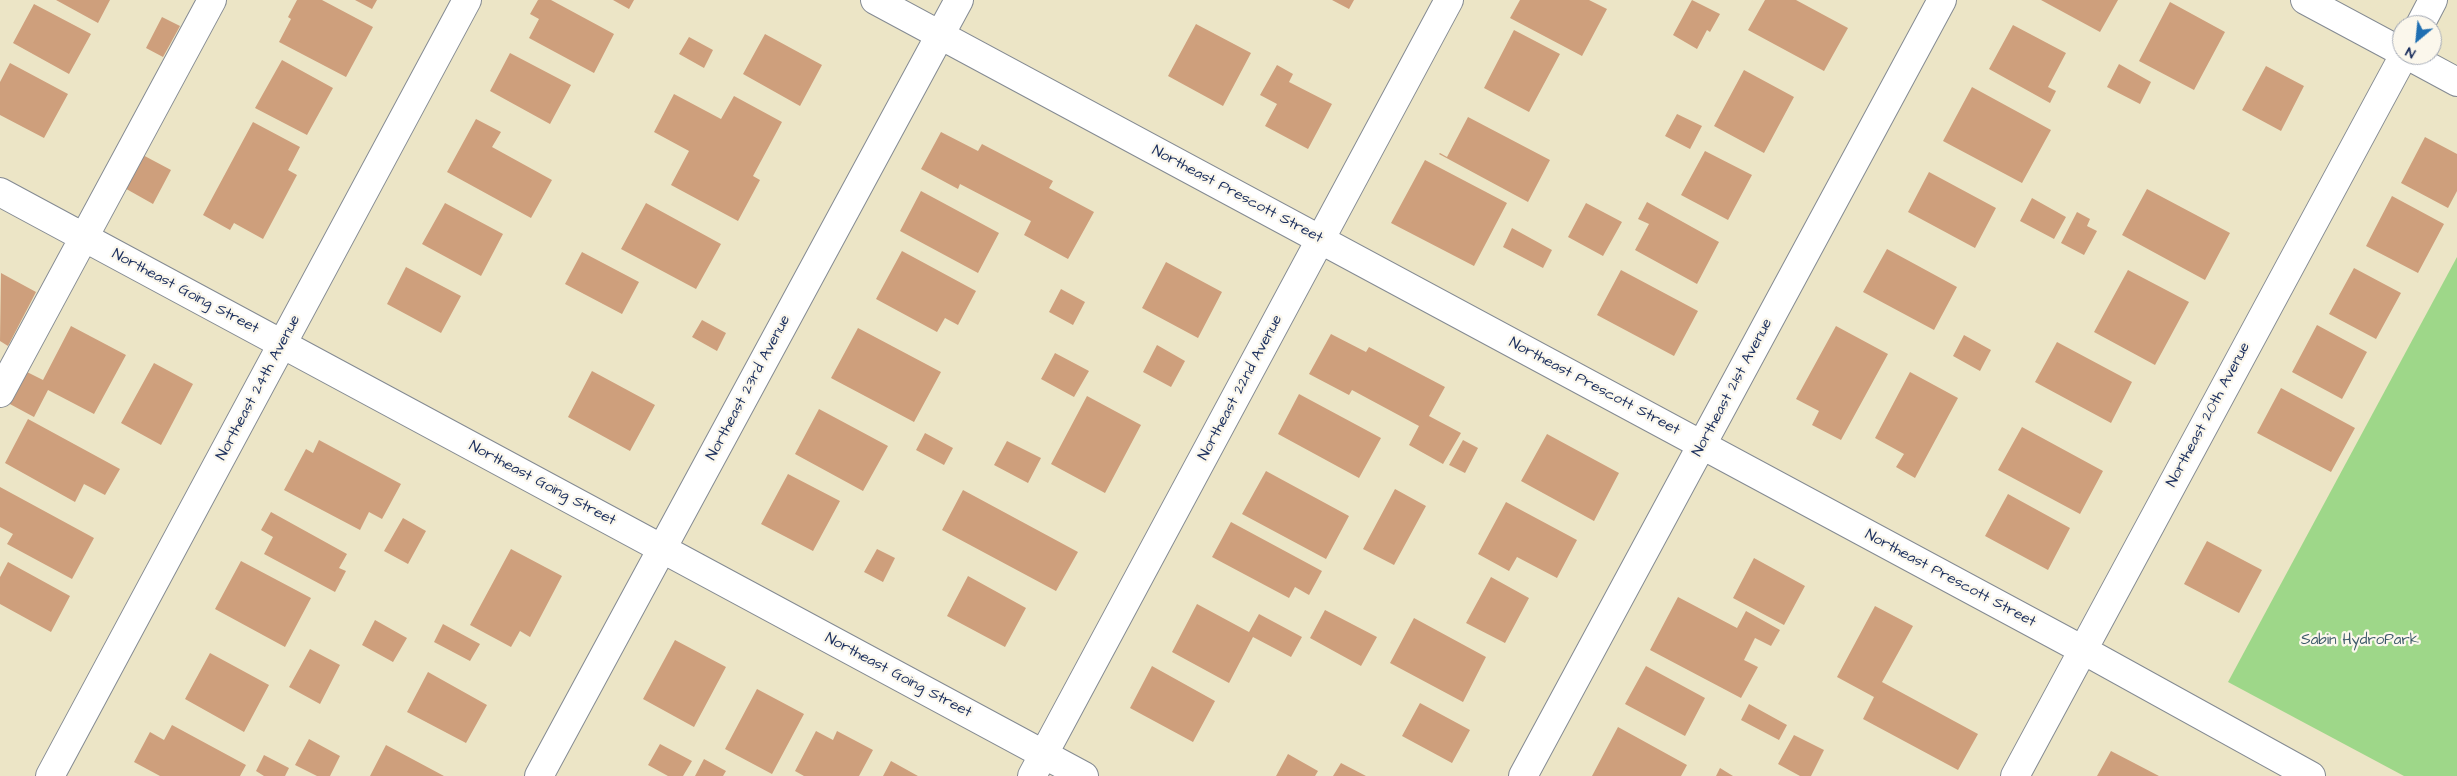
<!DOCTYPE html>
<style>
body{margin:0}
#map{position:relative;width:2457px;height:776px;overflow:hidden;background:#ece5c6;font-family:"Architects Daughter",sans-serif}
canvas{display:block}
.north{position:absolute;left:2392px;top:15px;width:50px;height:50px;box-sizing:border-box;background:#fbf7ec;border:1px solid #a1a7b3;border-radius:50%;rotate:208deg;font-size:14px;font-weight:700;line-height:20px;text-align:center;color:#1b2f5e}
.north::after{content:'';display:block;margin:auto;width:18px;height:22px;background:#1f6fb2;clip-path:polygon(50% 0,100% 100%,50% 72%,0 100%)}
</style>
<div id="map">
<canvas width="2457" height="776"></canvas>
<div class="north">N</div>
</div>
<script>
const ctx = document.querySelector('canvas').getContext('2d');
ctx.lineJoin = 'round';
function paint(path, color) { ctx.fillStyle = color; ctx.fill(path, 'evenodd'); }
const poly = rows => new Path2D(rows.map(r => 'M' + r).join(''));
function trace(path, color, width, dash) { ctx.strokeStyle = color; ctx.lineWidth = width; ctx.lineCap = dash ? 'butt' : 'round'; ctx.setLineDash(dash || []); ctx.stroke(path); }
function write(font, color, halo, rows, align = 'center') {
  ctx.font = font + ' "Architects Daughter",sans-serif'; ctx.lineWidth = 4.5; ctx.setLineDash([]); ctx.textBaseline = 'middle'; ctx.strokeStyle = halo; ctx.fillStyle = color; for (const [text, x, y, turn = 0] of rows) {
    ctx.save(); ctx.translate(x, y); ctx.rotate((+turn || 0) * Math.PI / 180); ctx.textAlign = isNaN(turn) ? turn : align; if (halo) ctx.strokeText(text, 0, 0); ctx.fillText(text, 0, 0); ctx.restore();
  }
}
paint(poly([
 [2457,257,2457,776,2404,776,2228,682]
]), '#9ed789');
paint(poly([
 [56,0,110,0,98,23],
 [297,0,322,0,373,27,346,77,279,42,291,19,288,17],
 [355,0,377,0,372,9],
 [538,0,551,0,614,34,594,73,529,38,539,19,530,14],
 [613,0,634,0,629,9],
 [1332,0,1354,0,1349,9],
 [1520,0,1589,0,1607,9,1582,56,1510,18],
 [1692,0,1720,14,1710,32,1707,30,1697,49,1673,35],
 [1765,0,1796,0,1848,28,1824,71,1748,30],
 [2041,0,2118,0,2100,32],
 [2170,2,2225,32,2194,90,2139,61],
 [34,4,91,34,69,74,13,43],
 [162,17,180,26,163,57,146,48],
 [1196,24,1251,53,1223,106,1168,76],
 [2013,25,2066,53,2048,87,2056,91,2050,103,1989,69],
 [1514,30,1560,54,1529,112,1484,88],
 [765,34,822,65,800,106,743,74],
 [689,37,713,50,704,68,679,54],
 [510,53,571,85,550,124,490,91],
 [282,60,333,88,307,135,255,108],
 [10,63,68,94,44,138,0,115,0,82],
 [2119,64,2151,82,2140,104,2107,87],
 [1277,65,1293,74,1289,82,1332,104,1308,149,1265,126,1277,104,1260,95],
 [2266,66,2304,86,2281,131,2242,110],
 [1744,70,1794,97,1764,153,1714,126],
 [1972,87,2051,130,2022,183,1943,141],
 [674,94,721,119,734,96,782,122,753,176,760,180,738,221,671,185,689,151,654,132],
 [1677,114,1702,126,1690,149,1665,136],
 [1468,117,1550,160,1528,202,1439,154,1440,153,1447,157],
 [476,119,501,132,492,147,552,180,531,218,447,172],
 [253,122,300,147,288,170,297,175,263,239,234,223,230,230,203,215],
 [941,132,978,151,982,144,1053,181,1049,188,1094,212,1068,259,1024,235,1031,221,960,184,958,189,921,169],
 [2425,137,2457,154,2457,191,2448,208,2401,183],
 [1705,151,1752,175,1728,220,1681,195],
 [139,153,171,170,153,204,121,186],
 [1425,160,1507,203,1474,266,1391,223],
 [1929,172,1996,208,1975,248,1908,212],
 [2147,189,2230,233,2205,280,2122,235],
 [921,191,999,233,978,273,900,231],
 [2392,196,2444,224,2418,273,2366,246],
 [2032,198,2066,217,2054,239,2020,221],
 [1647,202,1719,242,1697,284,1635,250,1649,224,1638,219],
 [445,203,503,234,481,276,422,244],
 [646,203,721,244,696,289,621,249],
 [1586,203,1622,222,1603,256,1568,237],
 [2077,212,2090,219,2087,226,2097,231,2084,255,2061,243],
 [1512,228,1552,250,1543,268,1503,247],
 [1887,249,1957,287,1934,330,1863,292],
 [902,251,976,291,958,325,945,318,937,332,876,299],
 [582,252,639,282,622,314,565,284],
 [1166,262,1222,292,1198,338,1142,308],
 [406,267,461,296,441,333,387,304],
 [2354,268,2401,293,2376,339,2329,314],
 [1621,270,1698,311,1674,356,1597,315],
 [2128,270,2189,302,2155,365,2094,332],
 [1,273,36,292,8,346,0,341],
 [1061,289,1085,302,1073,325,1049,312],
 [702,320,726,333,717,351,692,337],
 [2317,325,2367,352,2342,399,2292,372],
 [71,326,126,355,94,414,48,390,34,417,8,403,25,371,43,380],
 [1836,326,1888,354,1841,440,1812,425,1819,411,1796,399],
 [858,328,941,372,914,422,831,378],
 [1331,334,1366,352,1369,347,1445,387,1429,416,1461,433,1443,464,1409,445,1419,426,1352,390,1349,395,1309,374],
 [1964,335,1991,350,1980,371,1953,356],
 [2057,342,2132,382,2111,423,2035,382],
 [1157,345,1185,361,1171,387,1143,372],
 [1055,353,1089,371,1074,397,1041,379],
 [154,363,193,384,161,445,121,423],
 [592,371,655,405,630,451,568,417],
 [1910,372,1958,398,1915,478,1896,467,1904,454,1875,438],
 [2281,388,2355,428,2331,472,2257,433],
 [1299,394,1381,438,1359,478,1278,434],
 [1087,396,1141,425,1105,493,1051,464],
 [819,409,888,446,863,491,795,454],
 [28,419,120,469,105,495,84,484,75,502,5,463],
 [2022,427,2103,471,2080,514,1998,470],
 [925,433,953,448,944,465,916,450],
 [1547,434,1619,473,1594,521,1521,481],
 [319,440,401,484,382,519,369,512,360,530,284,490,306,449,313,453],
 [1463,440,1478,448,1465,473,1449,465],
 [1007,441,1041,458,1028,483,994,465],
 [1266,471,1349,516,1326,559,1242,514],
 [788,474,840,501,813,551,761,524],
 [0,487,94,538,72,579,7,544,13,534,0,527],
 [1395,489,1426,506,1394,565,1363,549],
 [963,490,1078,552,1056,591,942,530],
 [2008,494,2070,528,2048,570,1985,536],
 [1506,502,1577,540,1557,578,1517,557,1509,571,1478,554],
 [271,512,347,554,339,568,346,571,335,592,264,554,273,537,261,530],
 [403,518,426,531,408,564,384,551],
 [1231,522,1322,571,1309,595,1295,587,1289,598,1212,557],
 [2207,541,2262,570,2239,613,2184,584],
 [511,549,562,576,530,637,520,631,511,647,470,625],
 [877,549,895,558,883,582,864,572],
 [1754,558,1805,586,1784,625,1733,598],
 [241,561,311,598,285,647,215,609],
 [8,562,70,596,51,632,0,604,0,577],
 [968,576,1026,608,1005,647,947,616],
 [1491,577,1529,598,1505,643,1466,623],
 [1678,597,1737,628,1746,611,1780,630,1771,646,1755,638,1744,660,1758,667,1741,698,1650,650],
 [1197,604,1249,632,1259,614,1302,637,1291,657,1253,637,1229,683,1172,652],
 [1875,606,1913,626,1882,682,1978,734,1958,770,1863,719,1874,697,1837,677],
 [1325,610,1377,637,1361,666,1310,638],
 [1414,618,1486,657,1463,702,1390,663],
 [375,620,407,638,393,662,362,645],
 [443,624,480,644,470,661,434,642],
 [675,640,726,667,694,727,643,699],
 [310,649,340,665,320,704,289,687],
 [210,653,269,685,244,732,185,699],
 [1152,666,1215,701,1193,742,1130,708],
 [1646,666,1705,698,1685,736,1625,704],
 [428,672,487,705,466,743,407,712],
 [757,689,804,714,772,774,725,749],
 [1420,703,1470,730,1452,763,1402,736],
 [1749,704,1787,725,1779,740,1741,720],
 [172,725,246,765,240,776,160,776,134,762,150,732,164,740],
 [1618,727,1687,765,1681,776,1592,776],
 [816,731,833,740,837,731,873,750,859,776,804,776,795,771],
 [1794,735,1824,750,1811,776,1800,776,1778,764],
 [309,739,340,756,330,776,317,776,295,765],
 [660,744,692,761,683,776,668,776,648,765],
 [386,745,444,776,370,776],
 [2111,751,2159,776,2097,776],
 [1288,754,1318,771,1315,776,1276,776],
 [264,755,289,768,285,776,264,776,256,771],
 [704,759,726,771,723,776,695,776],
 [891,761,918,776,883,776],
 [1341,763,1366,776,1333,776],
 [1720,768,1733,776,1716,776]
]), '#ce9f7c');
const minor = poly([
 [875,0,2083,650,2311,776],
 [2305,0,2402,52],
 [2420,25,2433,0],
 [2407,55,2457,82],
 [0,192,1084,776],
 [0,393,212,0],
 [50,776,467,0],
 [539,776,959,0],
 [1032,776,1449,0],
 [1523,776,1942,0],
 [2015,776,2404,55]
]);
trace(minor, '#848a92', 30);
trace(minor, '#fff', 28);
write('15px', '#1b2f5e', '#fbf7ec', [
 ["Northeast Prescott Street",1237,195,28],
 ["Northeast Going Street",185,292,28],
 ["Northeast Prescott Street",1594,387,28],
 ["Northeast 24th Avenue",259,388,-62],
 ["Northeast 23rd Avenue",749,388,-62],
 ["Northeast 22nd Avenue",1241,388,-62],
 ["Northeast 21st Avenue",1733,388,-62],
 ["Northeast 20th Avenue",2209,415,-62],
 ["Northeast Going Street",542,484,28],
 ["Northeast Prescott Street",1950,579,28],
 ["Northeast Going Street",898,676,28]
]);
write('15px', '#3c5969', '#fbf7ec', [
 ["Sabin HydroPark",2360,641]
]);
</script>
